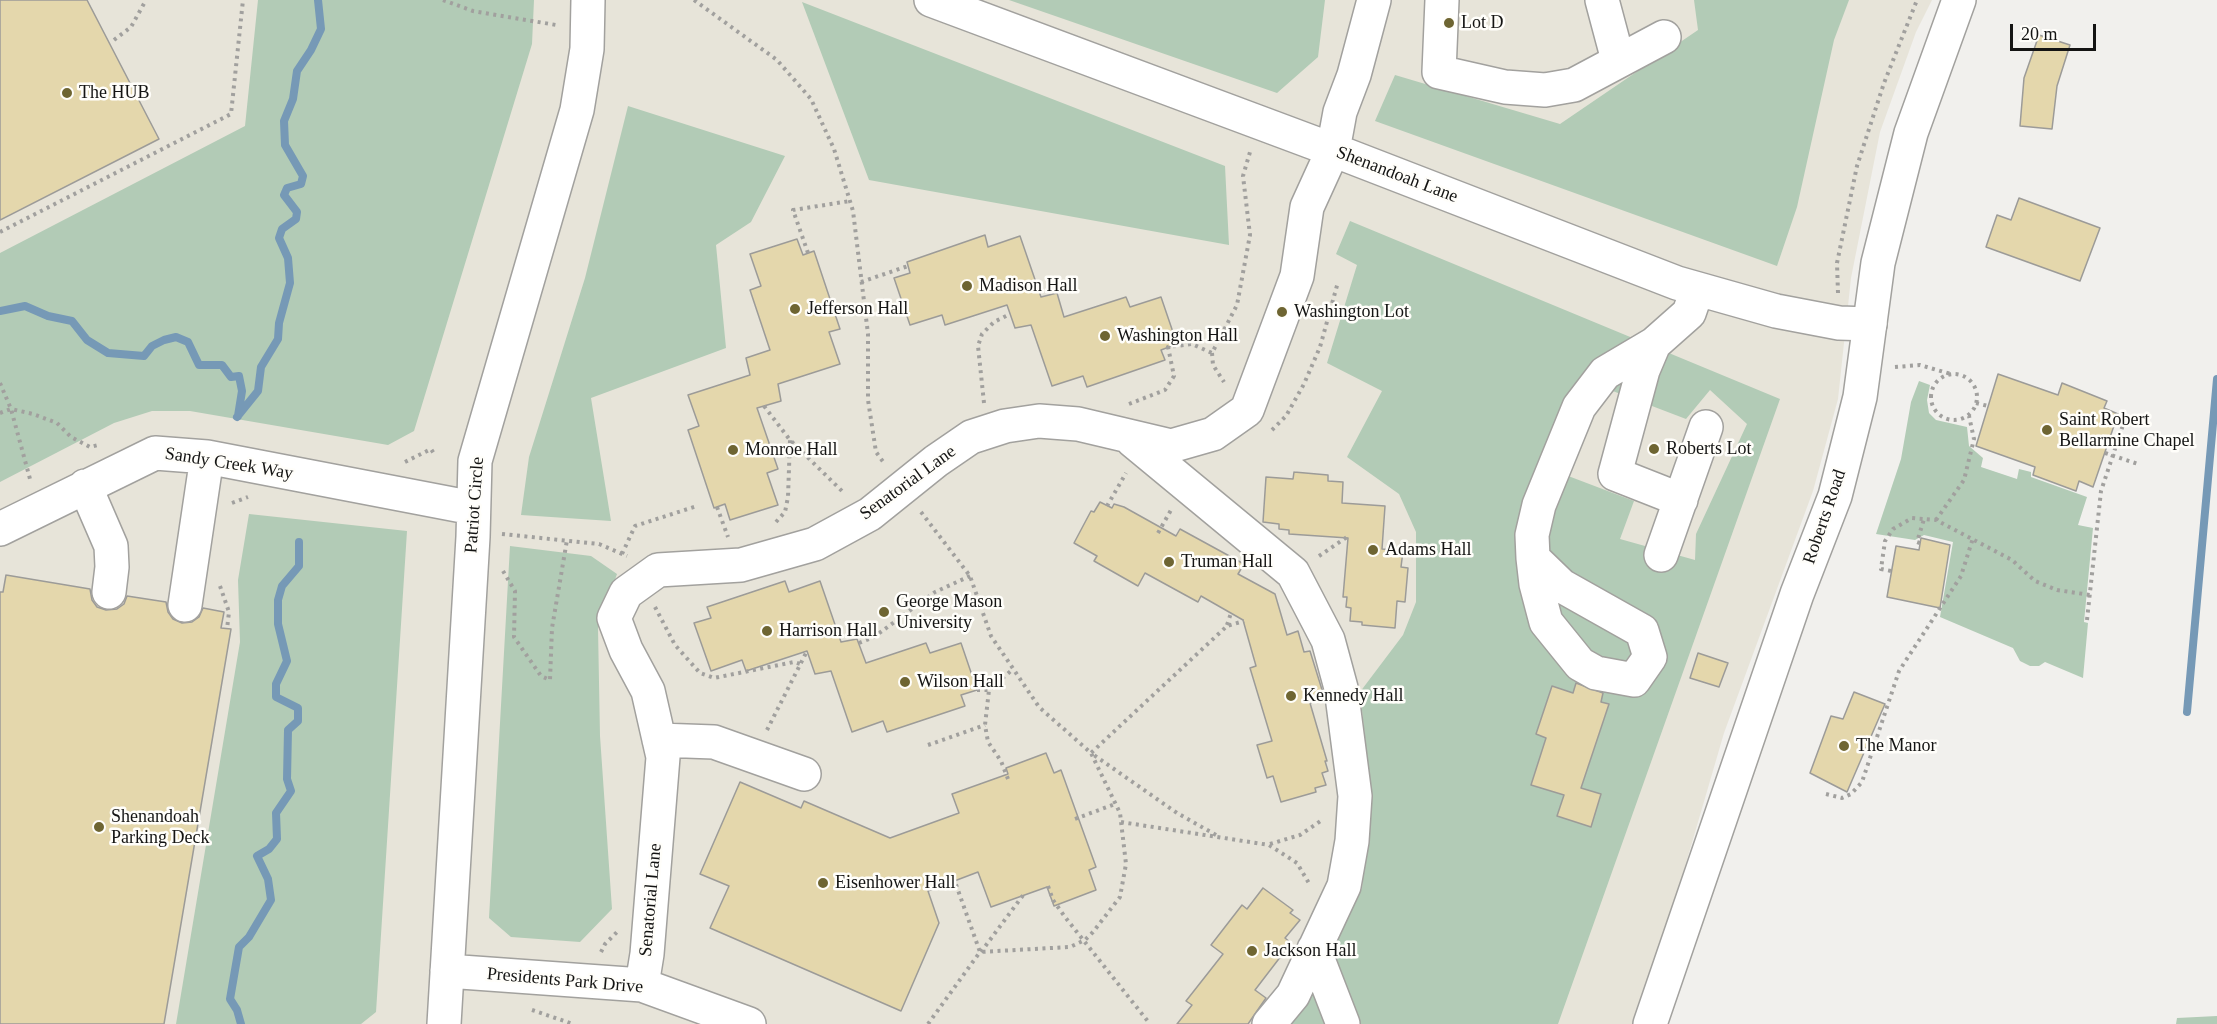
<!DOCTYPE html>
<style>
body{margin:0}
#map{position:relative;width:2217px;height:1024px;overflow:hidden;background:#f1f0ed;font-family:Georgia,serif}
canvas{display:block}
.scale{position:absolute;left:2010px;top:24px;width:86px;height:27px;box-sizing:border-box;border:3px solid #141413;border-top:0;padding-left:8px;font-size:18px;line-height:21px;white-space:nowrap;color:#141413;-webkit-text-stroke:4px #fffefa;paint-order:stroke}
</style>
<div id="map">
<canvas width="2217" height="1024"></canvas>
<div class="scale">20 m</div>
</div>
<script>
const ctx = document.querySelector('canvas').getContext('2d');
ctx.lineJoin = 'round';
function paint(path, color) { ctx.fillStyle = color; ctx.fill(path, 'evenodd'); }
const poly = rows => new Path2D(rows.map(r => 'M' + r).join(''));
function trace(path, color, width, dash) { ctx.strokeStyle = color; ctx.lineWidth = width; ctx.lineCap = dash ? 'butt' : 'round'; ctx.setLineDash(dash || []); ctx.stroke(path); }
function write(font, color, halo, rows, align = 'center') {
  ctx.font = font + ' Georgia,serif'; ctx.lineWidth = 5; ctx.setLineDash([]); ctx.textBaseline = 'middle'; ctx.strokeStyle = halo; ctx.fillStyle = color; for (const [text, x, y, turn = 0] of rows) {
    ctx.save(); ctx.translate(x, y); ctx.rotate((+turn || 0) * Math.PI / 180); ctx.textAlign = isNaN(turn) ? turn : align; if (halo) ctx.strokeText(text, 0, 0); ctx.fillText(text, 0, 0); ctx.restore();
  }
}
paint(poly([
 [0,0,1932,0,1916,32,1880,132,1851,278,1838,399,1813,491,1724,733,1639,1024,0,1024]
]), '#e7e4d9');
paint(poly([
 [258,0,534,0,532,44,414,431,388,445,190,411,152,411,114,423,0,482,0,253,245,126],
 [1009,0,1325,0,1318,57,1277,93],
 [1694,0,1849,0,1834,40,1797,207,1777,266,1375,121,1395,75,1560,124,1698,30],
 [802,2,1225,166,1229,245,869,180],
 [628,106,785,156,751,222,716,245,726,348,591,398,611,521,521,515,529,457,585,278],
 [1350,221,1780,399,1558,1024,1291,1024,1308,1003,1362,888,1371,792,1360,692,1403,635,1416,602,1416,532,1399,494,1347,457,1382,391,1327,363,1357,265,1336,254],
 [1597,385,1686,419,1710,390,1747,424,1696,534,1695,560,1620,539,1634,501,1563,474],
 [1919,381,1930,385,1927,400,1929,413,1936,420,1967,427,1969,446,1983,458,1981,467,2017,479,2019,469,2031,472,2031,477,2087,497,2078,525,2093,528,2084,622,2088,623,2083,678,2045,662,2039,666,2030,666,2020,661,2013,648,1940,617,1953,542,1924,535,1915,540,1876,534,1901,459,1911,402],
 [249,514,407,531,376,1012,361,1024,176,1024,240,642,238,580],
 [510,546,591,556,617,574,598,628,600,736,612,909,580,942,511,937,489,918],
 [2217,1016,2217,1024,2176,1024,2177,1018]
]), '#b2cbb6');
trace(poly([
 [0,311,25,306,48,316,72,321,87,340,108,353,144,356,152,346,164,340,176,337,188,342,199,365,222,365,231,377,239,376,242,391,238,416],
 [237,417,258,391,261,367,278,339,279,323,290,283,288,258,279,238,282,229,296,219,297,212,284,195,287,188,301,184,303,176,285,145,284,121,293,99,297,71,311,50,321,29,318,0],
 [2187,712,2217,379],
 [241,1024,237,1010,230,999,239,947,249,937,271,900,268,879,257,856,269,849,277,839,276,813,291,791,287,779,288,730,298,721,298,708,276,697,276,684,287,661,278,624,278,600,282,586,299,566,299,542]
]), '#7699b6', 8);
const building = poly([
 [0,0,87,0,159,139,0,220,0,0],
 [2039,35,2070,45,2057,86,2052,129,2020,126,2024,78,2039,35],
 [2019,198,2100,228,2080,281,1986,247,1997,215,2011,220,2019,198],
 [985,235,988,247,1020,236,1041,297,1057,293,1064,317,1126,297,1130,307,1161,297,1177,344,1161,350,1165,360,1087,387,1083,376,1052,386,1031,325,1015,328,1007,305,945,325,942,315,910,325,894,278,910,273,907,262,985,235],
 [797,239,803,255,814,251,840,329,829,332,840,364,778,384,781,401,757,408,778,469,767,473,778,505,730,520,725,504,714,508,688,430,699,426,688,395,750,375,746,358,770,350,750,290,761,286,750,254,797,239],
 [1998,374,2058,395,2062,383,2107,401,2104,408,2118,414,2093,487,2079,481,2076,491,2033,475,2035,467,1976,446,1998,374],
 [1294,472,1328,475,1328,481,1343,482,1342,503,1385,506,1382,549,1403,551,1401,567,1408,568,1405,602,1397,601,1395,628,1362,625,1362,622,1350,621,1351,608,1346,607,1347,597,1343,597,1348,538,1289,534,1289,530,1279,529,1279,524,1263,522,1266,477,1293,479,1294,472],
 [1100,502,1112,508,1114,504,1124,507,1176,536,1180,529,1244,564,1238,574,1275,594,1287,635,1298,631,1304,652,1310,651,1323,693,1324,699,1310,703,1327,761,1325,761,1328,771,1322,773,1326,785,1315,788,1316,792,1281,802,1273,776,1267,778,1257,745,1272,741,1250,668,1256,666,1243,620,1201,596,1198,602,1145,573,1138,586,1094,561,1097,556,1074,543,1091,511,1094,512,1100,502],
 [1921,538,1950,545,1940,608,1887,597,1896,546,1919,550,1921,538],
 [6,575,90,589,92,600,97,607,106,610,117,609,124,604,127,596,166,602,168,612,173,619,182,623,192,622,199,617,203,608,224,612,221,628,231,629,164,1024,0,1024,0,592,3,592,6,575],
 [785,581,789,592,820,581,841,642,857,639,866,663,926,643,930,653,961,643,977,690,961,695,965,706,887,732,883,721,852,732,831,671,815,674,807,651,746,671,742,660,711,671,694,623,711,618,707,607,785,581],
 [1698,653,1728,663,1719,687,1690,678,1698,653],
 [1576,683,1603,693,1601,702,1609,704,1581,788,1601,794,1591,827,1557,816,1564,795,1531,785,1546,738,1536,734,1552,686,1573,693,1576,683],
 [1854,692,1885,704,1847,792,1810,773,1831,716,1843,719,1854,692],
 [1046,753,1054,773,1061,770,1096,867,1089,870,1096,890,1054,906,1047,887,991,907,978,872,928,891,939,923,901,1011,710,928,729,886,700,874,740,782,801,808,804,801,890,838,959,813,952,794,1008,774,1006,768,1046,753],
 [1263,888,1293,910,1290,913,1300,920,1285,938,1291,943,1255,990,1266,998,1248,1024,1177,1024,1192,1005,1186,1001,1223,954,1211,945,1242,905,1247,909,1263,888]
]);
paint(building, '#e4d7ac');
trace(building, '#9c9b98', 1.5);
const minor = poly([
 [931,0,1333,150,1677,283,1776,311,1839,323,1870,324],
 [1442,0,1439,72,1505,87,1545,90,1574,85,1664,37],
 [1602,0,1618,60],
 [1132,440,1293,573,1328,640,1341,688,1355,796,1352,841,1344,886,1293,995,1269,1024],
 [85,486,111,546,112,567,109,592],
 [1681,500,1615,474,1643,370,1654,344,1689,313,1697,290],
 [0,529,155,453,207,457,473,508],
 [1661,555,1706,427],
 [1533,558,1562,586,1642,631,1650,657,1634,680,1596,673,1580,664,1546,622,1536,584,1533,558,1532,535,1539,505,1579,407,1605,373,1654,344],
 [185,605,207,457],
 [659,740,714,742,804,774],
 [1314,949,1343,1024],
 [447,971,642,985,749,1024],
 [642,985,647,954,663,757,648,691,626,650,614,618,626,593,658,570,741,565,815,544,870,514,936,461,971,437,1005,426,1039,421,1078,424,1171,446,1213,434,1247,410,1297,276,1307,207,1333,150,1340,112,1354,75,1374,0],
 [444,1024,473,537,475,461,577,110,587,49,588,0]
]);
const major = poly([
 [1650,1024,1797,594,1835,496,1860,397,1878,263,1911,133,1959,0]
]);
trace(minor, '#a2a19e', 36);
trace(major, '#a2a19e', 36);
trace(poly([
 [443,0,473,11,556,25],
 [694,0,777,60,811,99,834,149,853,211,868,334,868,400,876,452,884,463],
 [114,40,131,27,146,0],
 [0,232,231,114,243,0],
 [808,253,793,210,850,201],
 [861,282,908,266],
 [1838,293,1837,263,1857,166,1884,83,1917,0],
 [1212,353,1213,365,1224,382],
 [1895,367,1920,365,1951,374],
 '1931 397a23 23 0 1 1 46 0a23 23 0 1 1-46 0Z',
 [0,383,11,409,30,479],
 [984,403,978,346,982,334,994,322,1010,314],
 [1976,403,1988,406],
 [1129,404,1165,390,1174,376,1168,347,1192,344,1212,353,1237,305,1250,235,1243,176,1250,152],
 [764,406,790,440,844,493],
 [0,413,11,409,33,414,57,423,71,437,90,447,98,445],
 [1272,430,1286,416,1304,384,1320,347,1338,282],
 [2105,453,2138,464],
 [405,462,431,449,435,455],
 [232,503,248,497],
 [1107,506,1126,473],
 [717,507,728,537],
 [921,512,970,576,991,636,1039,707,1091,753,1120,813,1126,864,1120,897,1093,932,1085,940,1070,947,980,952],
 [1936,520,1964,480,1974,439,1969,416],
 [776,522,785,512,788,497,790,440],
 [1158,533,1171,510],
 [502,534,599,544,627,556],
 [1920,543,1917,542,1924,519,1936,520,2012,560,2035,581,2057,590,2090,595],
 [622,554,635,526,697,506],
 [1319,556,1350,535],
 [503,571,515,591,514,637,541,676,550,680,552,628,567,540],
 [1891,571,1881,569,1885,541,1893,529,1912,518,1924,519],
 [220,586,229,612,227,629],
 [655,607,675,645,700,673,714,678,794,662,800,664],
 [2087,620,2101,491,2126,416],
 [1227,625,1231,613],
 [859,643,874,637,935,592,970,576],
 [977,690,989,690],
 [767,730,807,651],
 [928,745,985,725],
 [1008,779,1001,761,988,742,985,725,989,690,1013,669],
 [1826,794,1842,798,1851,794,1862,782,1899,671,1961,576,1973,538],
 [1075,819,1115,804],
 [1121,822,1269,845,1297,863,1310,885],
 [1216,835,1177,813,1091,753,1227,626,1244,621],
 [1270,844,1300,835,1322,820],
 [1048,886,1053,900,1065,917,1150,1024],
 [601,952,605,944,618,931],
 [981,952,1024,894],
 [532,1010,573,1024],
 [928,1024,980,952,954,879]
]), '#a1a09e', 4, [3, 4.5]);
trace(minor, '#fff', 33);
trace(major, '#fff', 33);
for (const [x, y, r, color] of [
 [1449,23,6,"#6e6532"],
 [67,93,6,"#6e6532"],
 [967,286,6,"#6e6532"],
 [795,309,6,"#6e6532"],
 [1282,312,6,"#6e6532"],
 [1105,336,6,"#6e6532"],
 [2047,430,6,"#6e6532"],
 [1654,449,6,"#6e6532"],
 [733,450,6,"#6e6532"],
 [1373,550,6,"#6e6532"],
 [1169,562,6,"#6e6532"],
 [884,612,6,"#6e6532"],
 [767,631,6,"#6e6532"],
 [905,682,6,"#6e6532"],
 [1291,696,6,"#6e6532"],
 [1844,746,6,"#6e6532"],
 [99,827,6,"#6e6532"],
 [823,883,6,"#6e6532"],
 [1252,951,6,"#6e6532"]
]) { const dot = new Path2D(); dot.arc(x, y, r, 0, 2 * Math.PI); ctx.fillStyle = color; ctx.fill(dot); trace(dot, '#fffefa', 2); }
write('18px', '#141413', '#fffefa', [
 ["Lot D",1461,23],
 ["The HUB",79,93],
 ["Madison Hall",979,286],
 ["Jefferson Hall",807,309],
 ["Washington Lot",1294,312],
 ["Washington Hall",1117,336],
 ["Saint Robert",2059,420],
 ["Bellarmine Chapel",2059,441],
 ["Roberts Lot",1666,449],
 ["Monroe Hall",745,450],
 ["Adams Hall",1385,550],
 ["Truman Hall",1181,562],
 ["George Mason",896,602],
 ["University",896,623],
 ["Harrison Hall",779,631],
 ["Wilson Hall",917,682],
 ["Kennedy Hall",1303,696],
 ["The Manor",1856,746],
 ["Shenandoah",111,817],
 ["Parking Deck",111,838],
 ["Eisenhower Hall",835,883],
 ["Jackson Hall",1264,951]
], 'left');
write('18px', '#141413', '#fffefa', [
 ["Shenandoah Lane",1397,175,21],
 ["Sandy Creek Way",229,464,9],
 ["Senatorial Lane",908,483,-36],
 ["Patriot Circle",475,505,-86],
 ["Roberts Road",1825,517,-71],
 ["Senatorial Lane",651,900,-85],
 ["Presidents Park Drive",565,981,5]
]);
</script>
